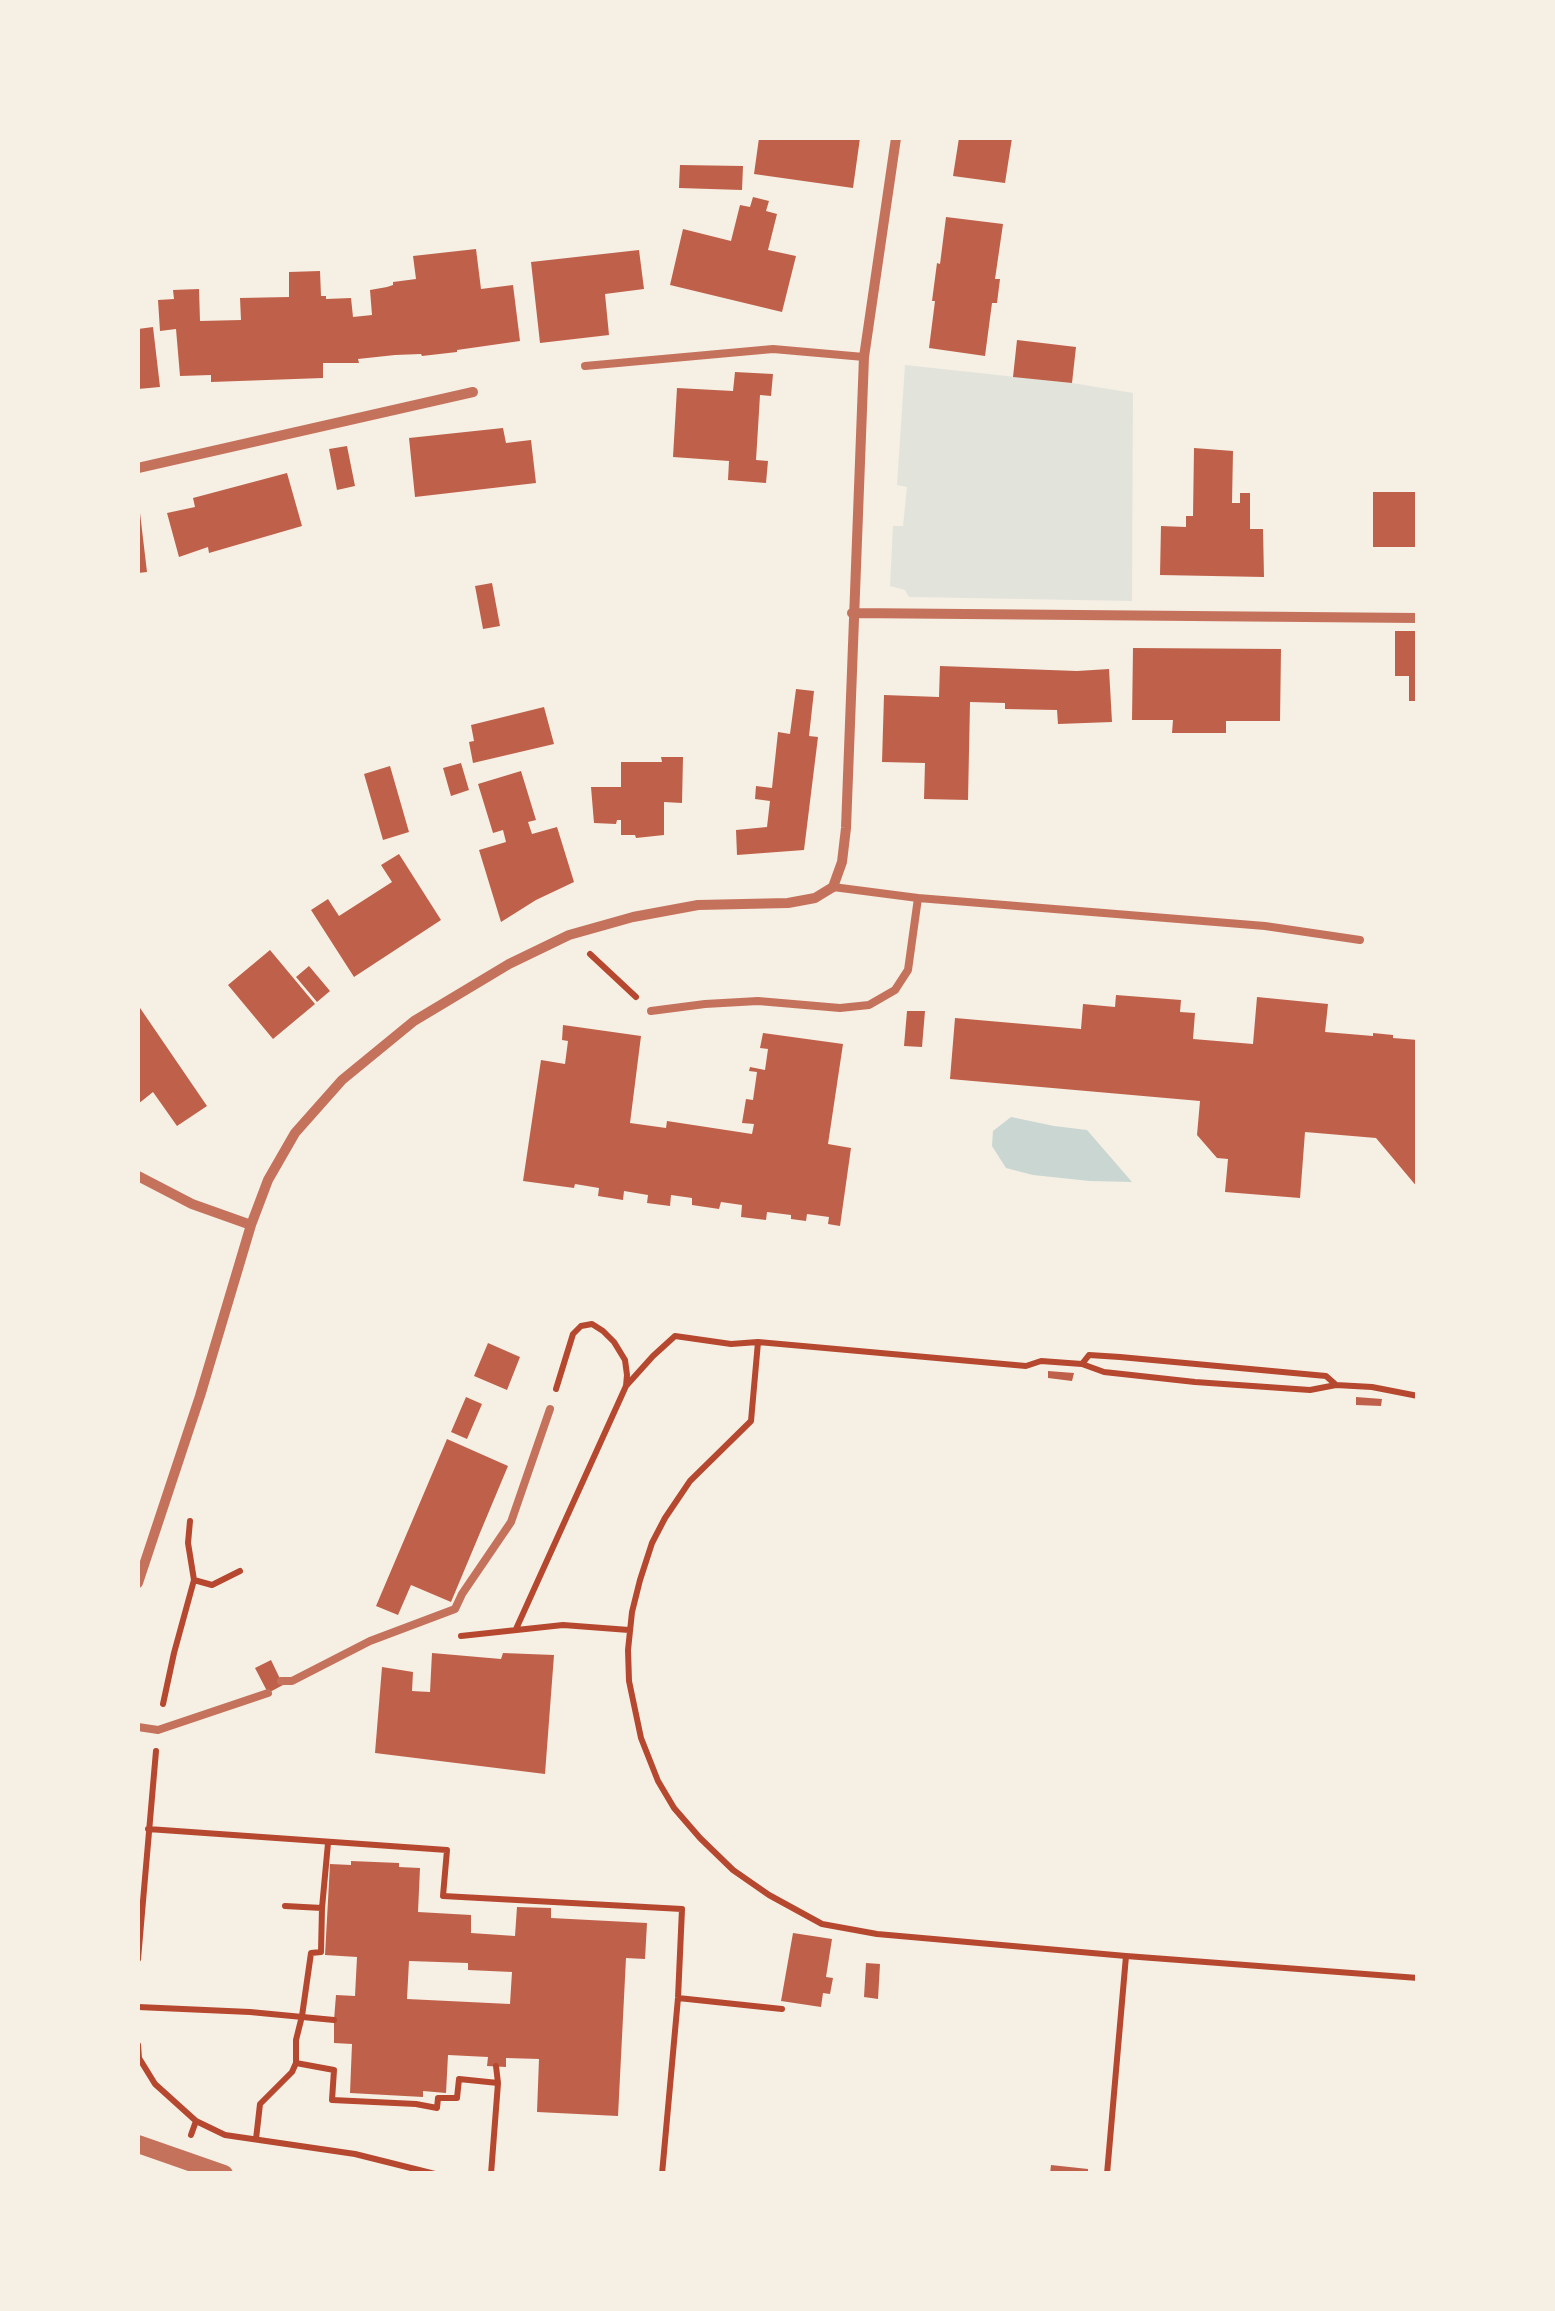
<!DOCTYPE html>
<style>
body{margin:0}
#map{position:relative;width:1555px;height:2311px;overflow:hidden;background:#f6efe4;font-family:"Open Sans",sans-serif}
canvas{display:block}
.frame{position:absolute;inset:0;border:140px solid #f6efe4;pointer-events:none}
</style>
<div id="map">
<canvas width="1555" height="2311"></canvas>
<div class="frame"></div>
</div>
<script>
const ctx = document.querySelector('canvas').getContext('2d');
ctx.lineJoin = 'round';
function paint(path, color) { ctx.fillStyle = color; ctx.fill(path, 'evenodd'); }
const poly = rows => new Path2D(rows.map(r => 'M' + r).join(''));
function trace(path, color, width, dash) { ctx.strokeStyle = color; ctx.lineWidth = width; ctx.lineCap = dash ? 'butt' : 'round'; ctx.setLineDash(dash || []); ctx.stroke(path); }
paint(poly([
 [905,365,1072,383,1133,393,1132,601,909,597,905,590,890,586,893,526,903,526,907,487,897,485]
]), '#e2e4dc');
paint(poly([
 [1011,1117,1054,1126,1087,1130,1132,1182,1090,1181,1033,1175,1006,1168,992,1146,993,1131]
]), '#c9d6d2');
paint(poly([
 [759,138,860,138,853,188,754,174],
 [959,138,1012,138,1005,183,953,176],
 [680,165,743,166,742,190,679,188],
 [753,197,769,201,766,211,777,214,768,250,796,256,782,312,670,285,683,229,731,241,740,205,750,207],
 [946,217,1003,224,995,279,1000,279,997,303,992,303,985,356,929,348,935,301,932,301,937,263,940,264],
 [476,249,481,289,513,285,520,341,457,350,457,352,422,356,421,354,395,355,358,359,359,363,323,363,323,378,211,382,211,375,180,376,176,329,160,331,158,300,174,299,173,290,199,289,200,321,241,320,240,298,289,297,289,272,320,271,321,296,326,296,326,299,351,298,353,317,372,315,370,290,387,287,393,285,393,282,416,279,413,256],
 [639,250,644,289,605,294,609,335,540,343,531,262],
 [153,327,160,387,138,389,138,329],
 [1017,340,1076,347,1072,383,1013,377],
 [735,372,773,374,771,396,760,395,758,428,756,460,768,461,766,483,728,480,729,461,673,457,677,388,733,391],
 [503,428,506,443,531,440,536,483,415,497,409,438],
 [347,446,355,486,337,490,329,449],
 [1194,448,1233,451,1232,503,1240,503,1240,493,1250,493,1250,529,1263,529,1264,577,1160,575,1161,526,1186,527,1186,516,1193,516],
 [287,473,302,526,209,553,208,547,179,557,167,513,195,507,193,498],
 [1373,492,1418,492,1418,547,1373,547],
 [138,513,140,513,147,572,138,573],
 [492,583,500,626,483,629,475,586],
 [1395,631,1418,631,1418,701,1409,701,1409,676,1395,676],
 [1133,648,1281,649,1280,721,1226,721,1226,733,1172,733,1173,720,1132,720],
 [940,666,1077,671,1109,669,1112,722,1058,724,1057,710,1005,709,1005,703,970,702,968,800,924,799,925,763,882,762,884,695,939,697],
 [796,689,814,691,809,736,818,737,804,850,737,855,736,830,767,827,770,801,755,799,756,786,772,788,778,732,790,734],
 [544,707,554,744,473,763,469,742,474,741,471,725],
 [661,757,683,757,682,803,664,802,664,835,636,838,635,835,621,835,621,820,617,820,616,824,594,823,591,787,621,787,621,762,662,762],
 [461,763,469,790,451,796,443,768],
 [390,766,409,832,383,840,364,774],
 [521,771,536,820,528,822,532,834,557,827,574,882,536,900,501,922,479,850,506,842,503,830,493,833,478,784],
 [399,854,441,920,354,977,311,910,328,899,339,916,392,882,381,865],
 [270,950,315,1004,273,1039,228,985],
 [309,966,330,991,317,1002,296,977],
 [1116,995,1181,1000,1180,1012,1195,1013,1193,1039,1253,1044,1257,997,1328,1004,1325,1032,1373,1036,1373,1033,1393,1035,1393,1038,1418,1040,1418,1188,1376,1138,1305,1132,1300,1198,1225,1192,1228,1159,1217,1158,1197,1135,1200,1101,950,1079,955,1018,1081,1029,1083,1004,1115,1007],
 [138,1005,207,1106,177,1126,153,1092,138,1104],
 [907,1011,925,1011,922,1047,904,1046],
 [563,1025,641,1036,630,1123,666,1128,667,1121,752,1134,754,1124,742,1123,746,1099,753,1100,757,1072,749,1071,750,1067,765,1070,768,1049,760,1048,763,1033,843,1044,828,1144,851,1148,840,1226,828,1224,829,1217,807,1214,806,1221,791,1219,791,1215,767,1212,766,1220,741,1217,742,1205,721,1202,719,1209,692,1205,692,1198,671,1195,670,1206,647,1203,648,1195,624,1191,623,1200,598,1196,599,1188,575,1184,574,1188,523,1181,541,1060,565,1064,568,1041,562,1040],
 [488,1343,520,1357,507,1390,474,1376],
 [1048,1371,1074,1373,1072,1381,1048,1378],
 [466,1397,482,1404,467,1439,451,1432],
 [1356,1397,1382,1399,1381,1406,1356,1405],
 [447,1439,508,1466,451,1602,411,1585,398,1615,376,1606],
 [432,1653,501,1659,503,1653,554,1655,545,1774,375,1753,382,1667,413,1672,412,1691,430,1692],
 [271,1660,283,1685,268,1693,255,1668],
 [351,1861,399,1863,399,1867,420,1868,418,1912,471,1915,471,1933,515,1936,517,1907,551,1908,551,1918,647,1923,645,1959,626,1958,618,2116,537,2112,539,2059,506,2058,506,2067,487,2066,488,2057,448,2055,446,2093,423,2091,423,2097,350,2093,352,2044,334,2043,334,2020,336,1995,355,1996,357,1957,325,1955,330,1864,351,1865],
 [409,1961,468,1963,468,1970,512,1972,510,2004,407,1999],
 [793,1933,832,1939,826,1977,833,1978,830,1994,823,1993,821,2007,781,2001],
 [866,1963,880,1964,878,1999,864,1997],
 [1051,2165,1088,2169,1088,2174,1050,2174]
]), '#bf614a');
trace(poly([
 [590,954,636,997],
 [1082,1364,1089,1355,1120,1357,1326,1376,1335,1384],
 [626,1386,653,1356,675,1336,731,1344,758,1342],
 [1418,1396,1372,1387,1336,1385,1310,1390,1195,1382,1104,1372,1082,1364,1041,1361,1026,1366,758,1342,751,1421,690,1481,665,1518,652,1543,640,1580,632,1612,628,1650,629,1681,641,1738,658,1781,674,1808,700,1838,733,1870,769,1895,822,1924,877,1934,1126,1956,1418,1978],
 [194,1580,212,1585,240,1571],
 [516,1629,626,1386,627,1375,625,1360,614,1342,603,1331,592,1324,581,1326,573,1334,556,1389],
 [461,1636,563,1625,629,1630],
 [163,1704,174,1653,194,1580,188,1543,190,1521],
 [148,1829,447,1850,443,1896,682,1909,678,1998,662,2174],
 [328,1843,322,1908,321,1952,311,1953,302,2016,296,2040,296,2063,334,2070,332,2100,416,2104,437,2108,438,2098,457,2098,459,2079,498,2083],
 [285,1906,322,1908],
 [138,1959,156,1751],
 [678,1998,782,2009],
 [138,2007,250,2012,334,2020],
 [138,2045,139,2058,155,2084,196,2121,191,2135],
 [196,2121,225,2135,355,2154,435,2174],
 [256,2139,260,2104,292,2072,296,2063],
 [491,2174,498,2083,496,2066],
 [1107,2174,1126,1956]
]), '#b5482f', 6);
trace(poly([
 [585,366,773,349,864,357],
 [833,887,918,898,1265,926,1360,940],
 [651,1011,705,1004,758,1001,840,1008,869,1005,895,990,908,970,918,898],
 [281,1681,292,1681,370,1641,455,1609,462,1594,511,1522,550,1409],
 [138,1727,158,1730,268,1693]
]), '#c5725c', 8);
trace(poly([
 [138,468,473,392],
 [852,613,1418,618],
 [138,1176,192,1204,251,1225],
 [138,1583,200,1396,251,1225,268,1180,295,1133,342,1080,414,1021,509,964,569,935,633,917,698,905,788,903,815,898,833,887,842,862,846,828,864,357,896,138]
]), '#c5725c', 10);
trace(poly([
 [138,2144,224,2174]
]), '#c5725c', 18);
</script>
